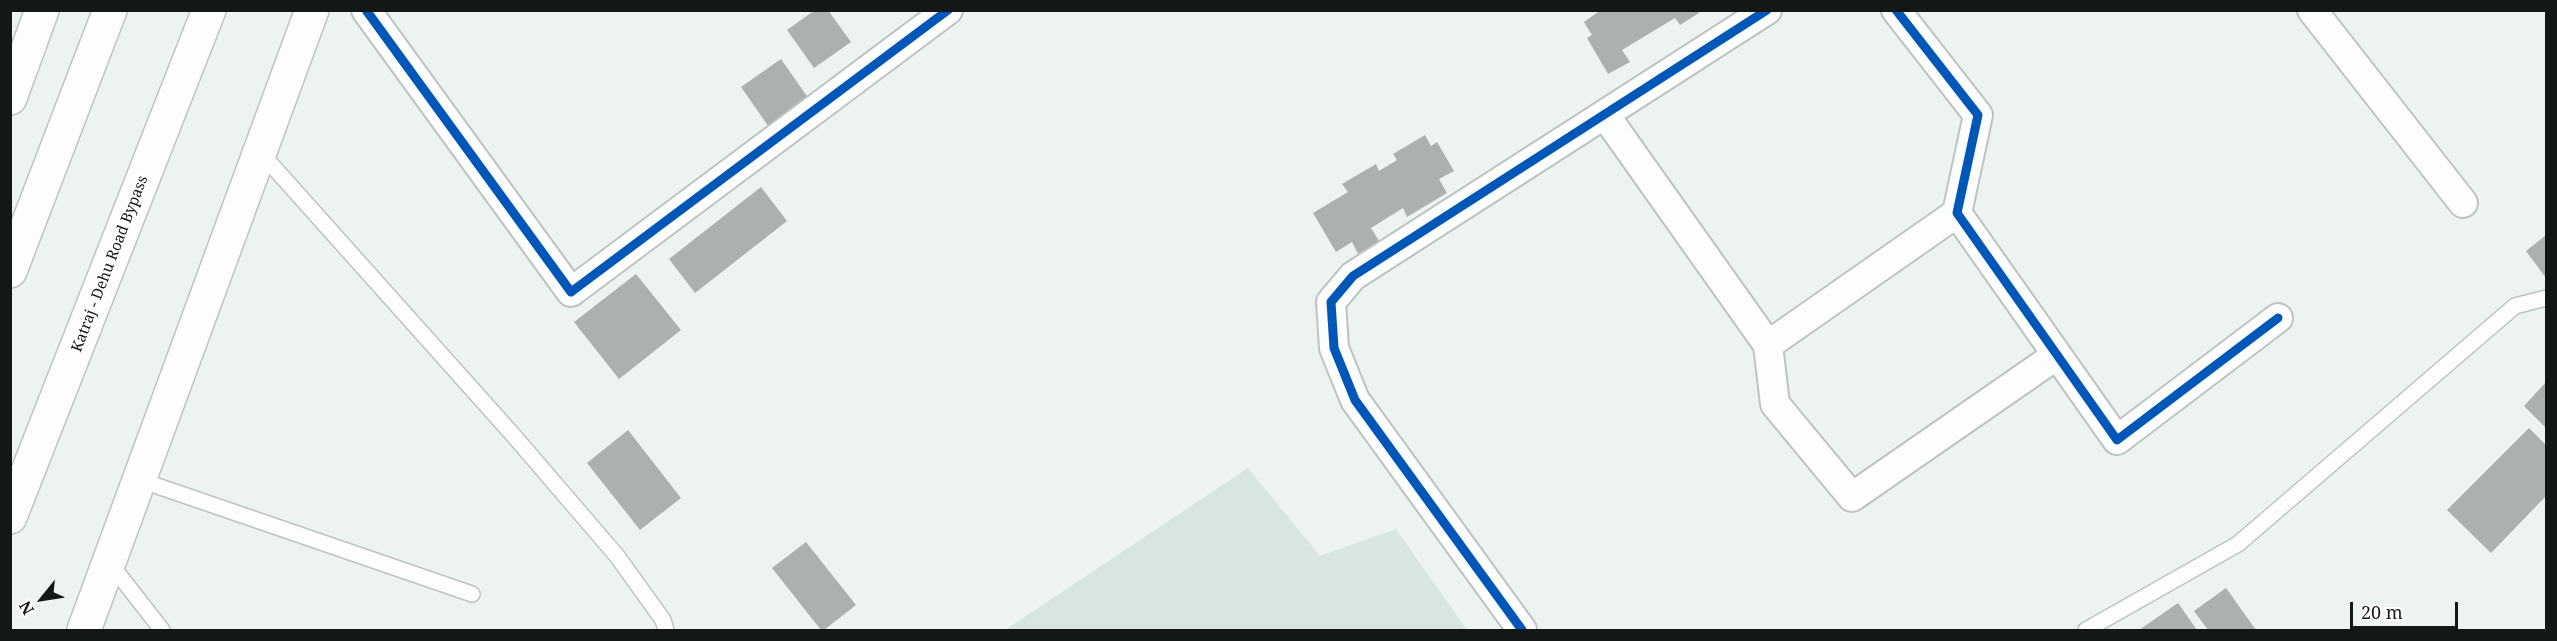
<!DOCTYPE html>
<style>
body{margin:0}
#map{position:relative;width:2557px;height:641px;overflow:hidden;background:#edf3f1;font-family:"Noto Serif",serif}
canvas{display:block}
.frame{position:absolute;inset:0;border:12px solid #131715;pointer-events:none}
.north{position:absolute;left:12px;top:569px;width:60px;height:60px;-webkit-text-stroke:4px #fff;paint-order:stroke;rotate:240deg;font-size:16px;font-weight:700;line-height:24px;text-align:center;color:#131715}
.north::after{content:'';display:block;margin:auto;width:21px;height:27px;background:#131715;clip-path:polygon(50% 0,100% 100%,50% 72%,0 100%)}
.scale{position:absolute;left:2350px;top:602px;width:108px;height:27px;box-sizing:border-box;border:3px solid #131715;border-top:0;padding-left:8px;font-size:18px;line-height:21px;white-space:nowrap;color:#131715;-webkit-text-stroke:4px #fff;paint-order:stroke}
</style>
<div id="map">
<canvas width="2557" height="641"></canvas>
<div class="frame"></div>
<div class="north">N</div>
<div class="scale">20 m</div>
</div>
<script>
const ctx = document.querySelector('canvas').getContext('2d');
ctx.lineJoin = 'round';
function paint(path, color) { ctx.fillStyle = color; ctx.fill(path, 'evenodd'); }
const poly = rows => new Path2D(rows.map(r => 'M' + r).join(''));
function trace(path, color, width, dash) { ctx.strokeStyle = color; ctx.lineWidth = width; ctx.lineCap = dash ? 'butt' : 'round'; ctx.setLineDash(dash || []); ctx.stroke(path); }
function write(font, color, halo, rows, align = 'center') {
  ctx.font = font + ' "Noto Serif",serif'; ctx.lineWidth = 5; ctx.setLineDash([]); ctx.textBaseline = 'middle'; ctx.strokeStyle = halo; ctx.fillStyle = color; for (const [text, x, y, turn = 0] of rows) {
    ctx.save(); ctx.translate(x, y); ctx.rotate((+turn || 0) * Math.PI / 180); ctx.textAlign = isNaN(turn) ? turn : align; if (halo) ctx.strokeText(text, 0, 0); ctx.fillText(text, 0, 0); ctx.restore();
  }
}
paint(poly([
 [1248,468,1320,556,1396,529,1467,630,1005,630]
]), '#d8e5e0');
paint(poly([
 [815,10,828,10,851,42,814,68,787,30],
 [1601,10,1698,10,1699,13,1680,25,1675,18,1622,50,1630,62,1608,74,1587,38,1592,35,1584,22],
 [781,59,811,102,771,130,741,87],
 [1425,135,1431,146,1437,142,1454,171,1439,179,1447,193,1407,217,1403,208,1371,228,1379,241,1358,254,1352,242,1336,252,1313,213,1348,192,1342,184,1376,164,1379,171,1397,160,1393,154],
 [761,187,787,221,695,293,669,259],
 [2546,235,2546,278,2526,251],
 [636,274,681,330,619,379,574,322],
 [2546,382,2546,428,2524,406],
 [2529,428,2546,445,2546,496,2491,553,2447,510],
 [628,430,681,498,640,530,587,463],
 [806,542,856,605,824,630,821,630,772,568],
 [2226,588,2256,630,2208,630,2194,611],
 [2178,603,2197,630,2139,630]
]), '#acb0ae');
const lane = poly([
 [261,153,514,436,617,556,663,620,666,630],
 [140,480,472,594],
 [109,562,162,630],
 [2086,630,2238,544,2515,306,2546,298]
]);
const street = poly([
 [366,10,571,292,948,10],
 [1896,10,1978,115,1957,213,2117,440,2278,318],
 [2312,10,2463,203],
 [1605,115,1768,345,1775,404,1852,497,2057,355],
 [1768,345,1957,213],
 [1522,630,1355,400,1334,348,1331,302,1353,276,1767,10]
]);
const highway = poly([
 [10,98,42,10],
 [10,271,110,10],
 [10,517,209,10],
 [84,630,312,10]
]);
trace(lane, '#bec3c1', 18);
trace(street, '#bec3c1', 32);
trace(highway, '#bec3c1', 36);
trace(lane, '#fcfdfd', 15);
trace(street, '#fcfdfd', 28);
trace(highway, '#fcfdfd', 33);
trace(poly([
 [366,10,571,292,948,10],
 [1896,10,1978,115,1957,213,2117,440,2278,318],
 [1522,630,1355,400,1334,348,1331,302,1353,276,1767,10]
]), '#0057b8', 9);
write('15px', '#131715', '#fff', [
 ["Katraj - Dehu Road Bypass",110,264,-69]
]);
</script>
